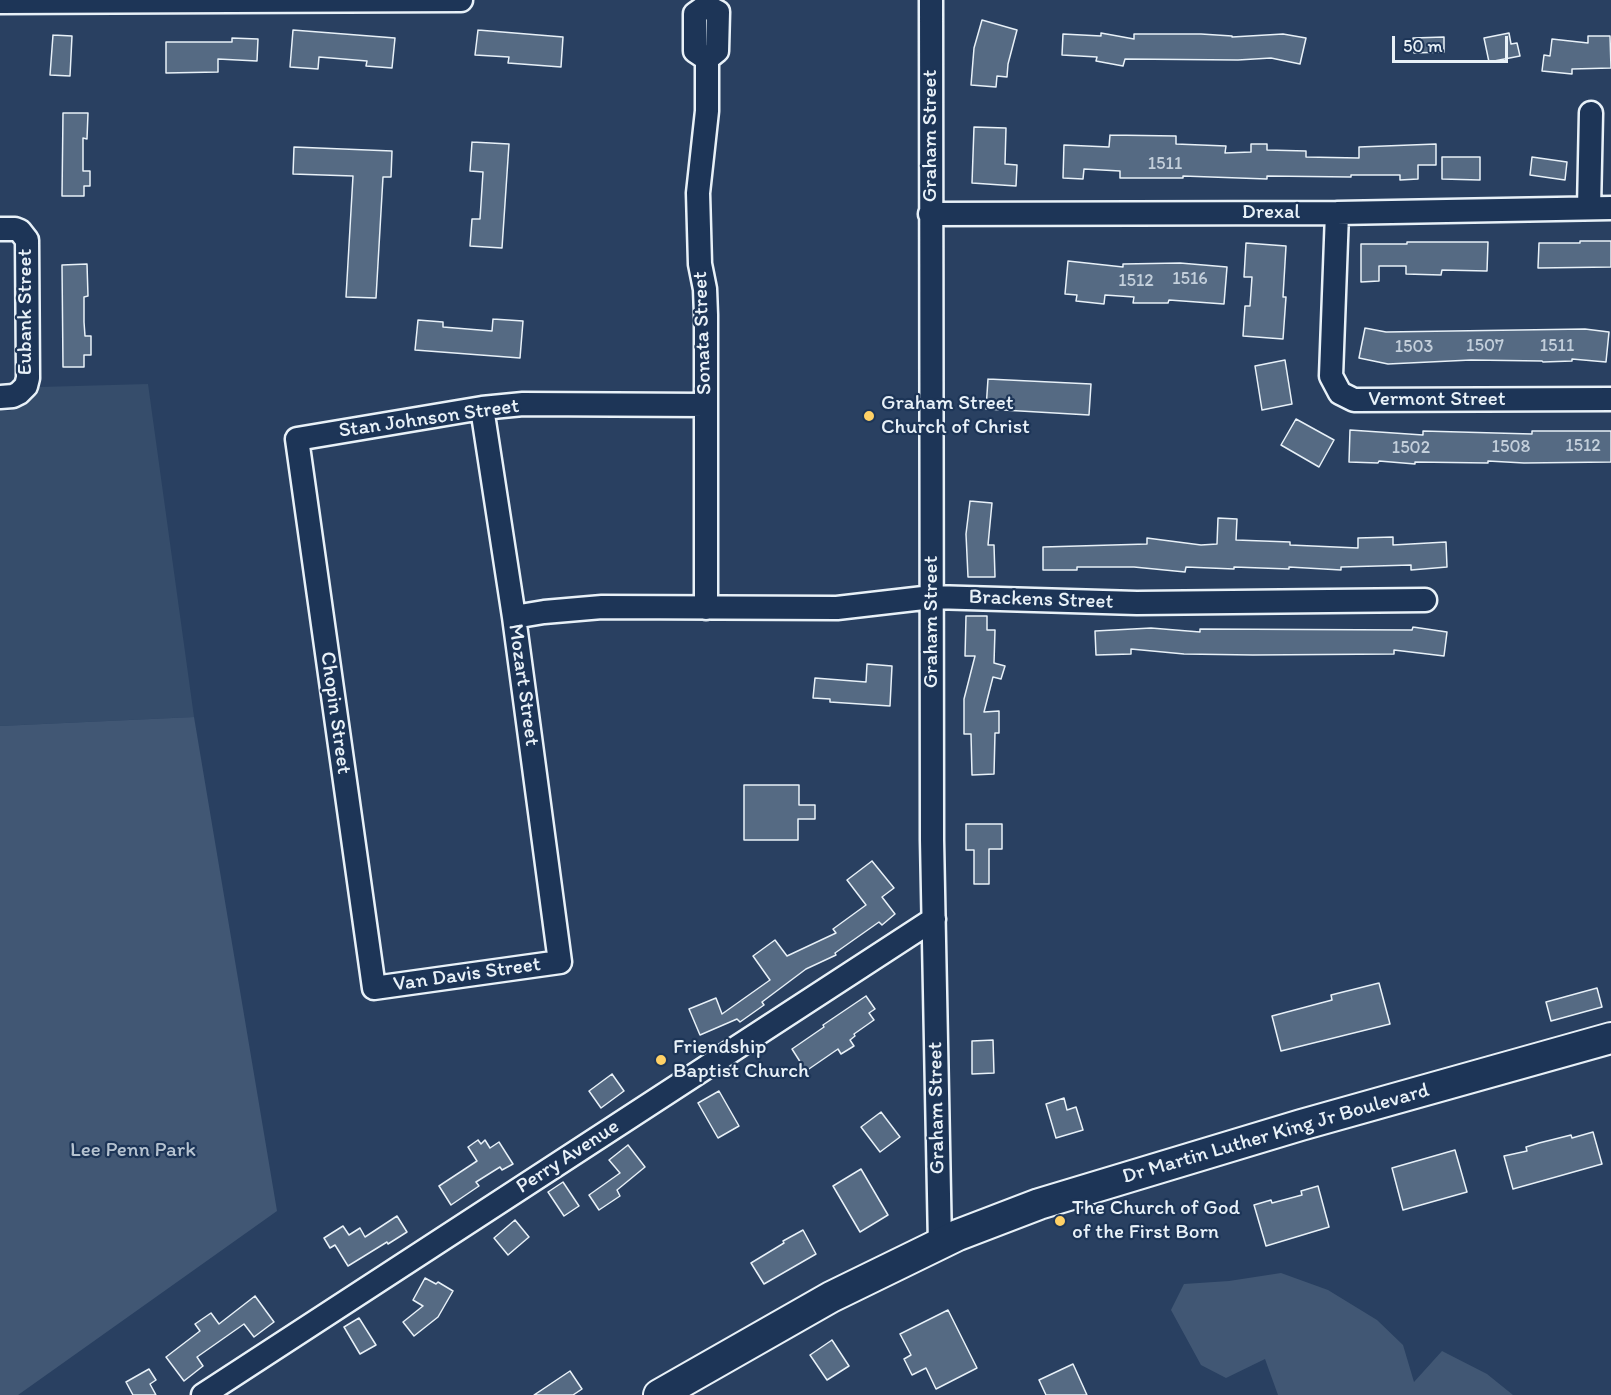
<!DOCTYPE html>
<style>
body{margin:0}
#map{position:relative;width:1611px;height:1395px;overflow:hidden;background:#294061;font-family:Itim,sans-serif}
canvas{display:block}
.scale{position:absolute;left:1392px;top:36px;width:116px;height:27px;box-sizing:border-box;border:3px solid #e8f1f8;border-top:0;padding-left:8px;font-size:18px;line-height:21px;white-space:nowrap;color:#e8f1f8;-webkit-text-stroke:4px #1d3557;paint-order:stroke}
</style>
<div id="map">
<canvas width="1611" height="1395"></canvas>
<div class="scale">50 m</div>
</div>
<script>
const ctx = document.querySelector('canvas').getContext('2d');
ctx.lineJoin = 'round';
function paint(path, color) { ctx.fillStyle = color; ctx.fill(path, 'evenodd'); }
const poly = rows => new Path2D(rows.map(r => 'M' + r).join(''));
function trace(path, color, width, dash) { ctx.strokeStyle = color; ctx.lineWidth = width; ctx.lineCap = dash ? 'butt' : 'round'; ctx.setLineDash(dash || []); ctx.stroke(path); }
function write(font, color, halo, rows, align = 'center') {
  ctx.font = font + ' Itim,sans-serif'; ctx.lineWidth = 4.5; ctx.setLineDash([]); ctx.textBaseline = 'middle'; ctx.strokeStyle = halo; ctx.fillStyle = color; for (const [text, x, y, turn = 0] of rows) {
    ctx.save(); ctx.translate(x, y); ctx.rotate((+turn || 0) * Math.PI / 180); ctx.textAlign = isNaN(turn) ? turn : align; if (halo) ctx.strokeText(text, 0, 0); ctx.fillText(text, 0, 0); ctx.restore();
  }
}
paint(poly([
 [148,384,194,717,0,726,0,411,10,411,40,387]
]), '#364d6b');
paint(poly([
 [194,717,277,1211,18,1395,0,1395,0,726],
 [1281,1273,1328,1290,1377,1320,1403,1345,1414,1382,1442,1351,1487,1374,1513,1395,1278,1395,1265,1359,1226,1378,1201,1365,1171,1310,1184,1284,1229,1281]
]), '#415774');
const building = poly([
 [982,20,1017,30,1008,64,1007,77,997,76,996,87,971,85,974,48,982,20],
 [293,30,395,38,392,68,366,66,367,61,319,57,318,69,290,67,293,30],
 [478,30,563,37,561,67,508,63,509,57,475,55,478,30],
 [1101,33,1134,39,1134,34,1201,34,1232,36,1232,37,1283,34,1306,38,1300,64,1271,58,1238,60,1125,59,1123,66,1096,61,1097,57,1062,55,1063,34,1101,36,1101,33],
 [1509,33,1511,44,1517,43,1520,56,1489,62,1484,38,1509,33],
 [53,35,72,36,70,76,50,75,53,35],
 [1588,36,1610,36,1611,68,1572,69,1572,74,1542,71,1544,55,1550,56,1552,39,1588,43,1588,36],
 [1444,37,1444,52,1414,53,1413,38,1444,37],
 [232,38,258,39,257,61,218,59,218,72,166,73,166,42,232,42,232,38],
 [63,113,88,113,87,139,83,138,83,171,90,171,90,186,84,186,84,196,62,196,63,113],
 [974,127,1006,128,1005,164,1017,165,1016,186,972,183,974,127],
 [1110,135,1176,136,1176,144,1226,146,1225,153,1251,152,1251,144,1267,144,1267,150,1306,151,1306,157,1359,158,1359,147,1436,144,1436,165,1418,165,1418,179,1400,180,1400,175,1351,175,1351,177,1267,176,1267,179,1183,176,1183,178,1120,178,1120,171,1084,169,1083,179,1063,178,1064,145,1109,147,1110,135],
 [472,142,509,144,502,248,470,246,472,219,480,219,483,172,470,171,472,142],
 [294,147,392,151,391,177,383,177,376,298,346,297,353,176,293,174,294,147],
 [1442,157,1480,157,1480,180,1442,179,1442,157],
 [1532,157,1567,162,1565,180,1530,175,1532,157],
 [1580,241,1611,241,1611,267,1538,268,1539,243,1580,243,1580,241],
 [1407,242,1488,242,1487,271,1442,270,1441,275,1406,274,1406,266,1379,266,1379,281,1361,282,1361,244,1407,244,1407,242],
 [1246,243,1286,246,1283,297,1286,297,1283,339,1243,336,1245,306,1250,306,1252,277,1244,277,1246,243],
 [1068,261,1123,267,1123,264,1180,263,1227,267,1224,304,1169,300,1168,303,1133,303,1134,297,1105,295,1104,304,1076,301,1077,295,1065,294,1068,261],
 [87,264,88,296,84,297,84,322,85,336,91,336,91,355,84,355,84,367,63,367,62,265,87,264],
 [493,319,523,321,520,358,415,350,418,320,443,322,443,327,492,331,493,319],
 [1365,328,1386,332,1585,329,1609,332,1606,362,1572,359,1572,361,1543,362,1542,361,1471,360,1388,364,1359,358,1365,328],
 [1285,360,1292,404,1262,410,1255,366,1285,360],
 [988,379,1091,384,1089,415,986,409,988,379],
 [1296,419,1334,440,1319,467,1281,445,1296,419],
 [1350,430,1423,435,1423,431,1532,434,1532,431,1611,431,1611,462,1524,463,1488,461,1488,463,1415,462,1415,464,1379,461,1378,463,1349,462,1350,430],
 [970,501,992,503,988,545,994,545,995,577,968,577,966,534,970,501],
 [1218,518,1237,519,1236,540,1290,542,1290,545,1358,548,1358,538,1393,537,1393,545,1446,542,1447,567,1411,570,1411,565,1341,567,1341,570,1289,567,1289,569,1234,567,1234,569,1186,567,1185,572,1134,567,1077,567,1077,570,1043,570,1043,547,1147,544,1147,538,1201,545,1217,544,1218,518],
 [966,616,987,616,987,630,995,630,994,663,1005,666,1001,679,993,677,984,712,999,711,999,733,995,733,994,774,972,775,971,734,964,734,964,699,975,656,965,656,966,616],
 [1413,627,1447,632,1444,656,1394,650,1394,654,1253,655,1184,654,1131,649,1131,654,1096,655,1095,631,1151,628,1200,632,1200,629,1412,630,1413,627],
 [867,664,892,666,890,706,830,702,830,699,813,698,815,678,866,682,867,664],
 [744,785,799,785,799,805,815,805,815,819,798,819,798,840,744,840,744,785],
 [966,824,1002,824,1002,849,989,849,989,884,974,884,974,850,966,850,966,824],
 [872,861,894,888,882,897,895,914,882,925,879,922,835,953,836,955,806,969,762,1002,764,1005,740,1022,737,1019,700,1035,689,1009,716,998,722,1014,770,980,753,956,775,940,787,956,836,933,833,929,866,905,847,880,872,861],
 [1379,983,1390,1024,1281,1051,1272,1016,1332,1000,1331,995,1379,983],
 [1597,988,1602,1007,1551,1021,1546,1002,1597,988],
 [866,996,875,1009,869,1013,874,1020,854,1034,855,1036,850,1040,854,1046,841,1054,838,1049,806,1071,792,1049,824,1027,823,1025,866,996],
 [993,1040,994,1073,972,1074,972,1041,993,1040],
 [612,1074,624,1091,601,1108,589,1091,612,1074],
 [719,1091,739,1126,718,1138,698,1103,719,1091],
 [1064,1098,1067,1110,1076,1107,1083,1130,1056,1138,1046,1104,1064,1098],
 [881,1112,900,1137,880,1152,861,1127,881,1112],
 [1593,1132,1602,1164,1513,1189,1504,1156,1527,1151,1526,1147,1539,1143,1571,1135,1572,1138,1593,1132],
 [478,1140,481,1144,485,1140,490,1148,499,1142,513,1164,502,1170,500,1167,476,1182,479,1186,451,1205,439,1186,477,1161,468,1147,478,1140],
 [628,1145,645,1167,617,1190,620,1196,599,1210,589,1195,620,1173,609,1160,628,1145],
 [1455,1150,1467,1192,1403,1210,1392,1168,1455,1150],
 [861,1169,888,1215,860,1232,833,1186,861,1169],
 [563,1182,579,1206,564,1216,548,1192,563,1182],
 [1318,1186,1329,1227,1266,1246,1254,1205,1271,1200,1272,1203,1302,1195,1301,1191,1318,1186],
 [397,1216,407,1232,388,1244,387,1242,348,1266,335,1245,330,1248,324,1238,343,1226,349,1235,360,1228,365,1237,397,1216],
 [515,1220,529,1237,508,1255,494,1238,515,1220],
 [803,1230,816,1254,764,1284,751,1263,784,1243,783,1241,803,1230],
 [425,1278,436,1284,438,1282,453,1291,438,1317,414,1336,403,1322,423,1306,413,1300,425,1278],
 [255,1296,274,1322,254,1337,244,1324,197,1357,203,1366,184,1381,166,1357,200,1331,195,1324,211,1313,219,1324,255,1296],
 [948,1310,977,1368,936,1389,926,1368,912,1375,904,1359,911,1355,900,1334,948,1310],
 [359,1318,376,1345,360,1354,344,1327,359,1318],
 [832,1340,849,1366,827,1380,810,1355,832,1340],
 [1073,1364,1087,1395,1046,1395,1039,1380,1073,1364],
 [149,1369,156,1380,150,1384,156,1395,133,1395,126,1382,149,1369],
 [570,1371,582,1389,573,1395,534,1395,570,1371]
]);
paint(building, '#556a83');
trace(building, '#e8f1f8', 1.5);
const minor = poly([
 [931,0,932,840,940,1244],
 [0,2,461,0],
 [706,6,718,12,717,51,707,59],
 [706,6,695,14,695,51,707,59],
 [1589,208,1591,113],
 [1337,213,1331,376,1340,393,1354,400,1611,399],
 [930,214,1337,213,1611,208],
 [0,229,15,229,20,231,27,240,28,378,26,386,19,393,13,396,0,397],
 [482,408,514,617,560,962,374,988,297,439,482,408,523,404,706,405],
 [706,608,706,315,705,289,700,264,698,193,707,111,707,59],
 [514,617,544,612,602,607,837,608,932,597,1137,603,1425,600],
 [203,1395,934,919]
]);
const major = poly([
 [659,1395,831,1297,958,1235,1039,1204,1301,1125,1611,1038]
]);
trace(minor, '#e8f1f8', 27);
trace(major, '#e8f1f8', 34);
trace(minor, '#1d3557', 22);
trace(major, '#1d3557', 30);
for (const [x, y, r, color] of [
 [869,416,6,"#ffd166"],
 [661,1060,6,"#ffd166"],
 [1060,1221,6,"#ffd166"]
]) { const dot = new Path2D(); dot.arc(x, y, r, 0, 2 * Math.PI); ctx.fillStyle = color; ctx.fill(dot); trace(dot, '#1d3557', 2); }
write('18px', '#c3cfdb', null, [
 ["1511",1165,164],
 ["1516",1190,279],
 ["1512",1136,281],
 ["1507",1485,346],
 ["1511",1557,346],
 ["1503",1414,347],
 ["1512",1583,446],
 ["1508",1511,447],
 ["1502",1411,448]
]);
write('21px', '#e8f1f8', '#1d3557', [
 ["Graham Street",931,136,-90],
 ["Drexal",1271,213],
 ["Eubank Street",26,312,-90],
 ["Sonata Street",703,333,-92],
 ["Vermont Street",1437,400],
 ["Stan Johnson Street",429,419,-8],
 ["Brackens Street",1041,600,2],
 ["Graham Street",932,622,-90],
 ["Mozart Street",523,685,82],
 ["Chopin Street",335,713,82],
 ["Van Davis Street",467,975,-8],
 ["Graham Street",937,1108,-91],
 ["Dr Martin Luther King Jr Boulevard",1276,1134,-16],
 ["Perry Avenue",568,1157,-33]
]);
write('21px', '#e8f1f8', '#1d3557', [
 ["Graham Street",881,404],
 ["Church of Christ",881,428],
 ["Friendship",673,1048],
 ["Baptist Church",673,1072],
 ["The Church of God",1072,1209],
 ["of the First Born",1072,1233]
], 'left');
write('21px', '#b6c3d0', '#1d3557', [
 ["Lee Penn Park",133,1151]
]);
</script>
